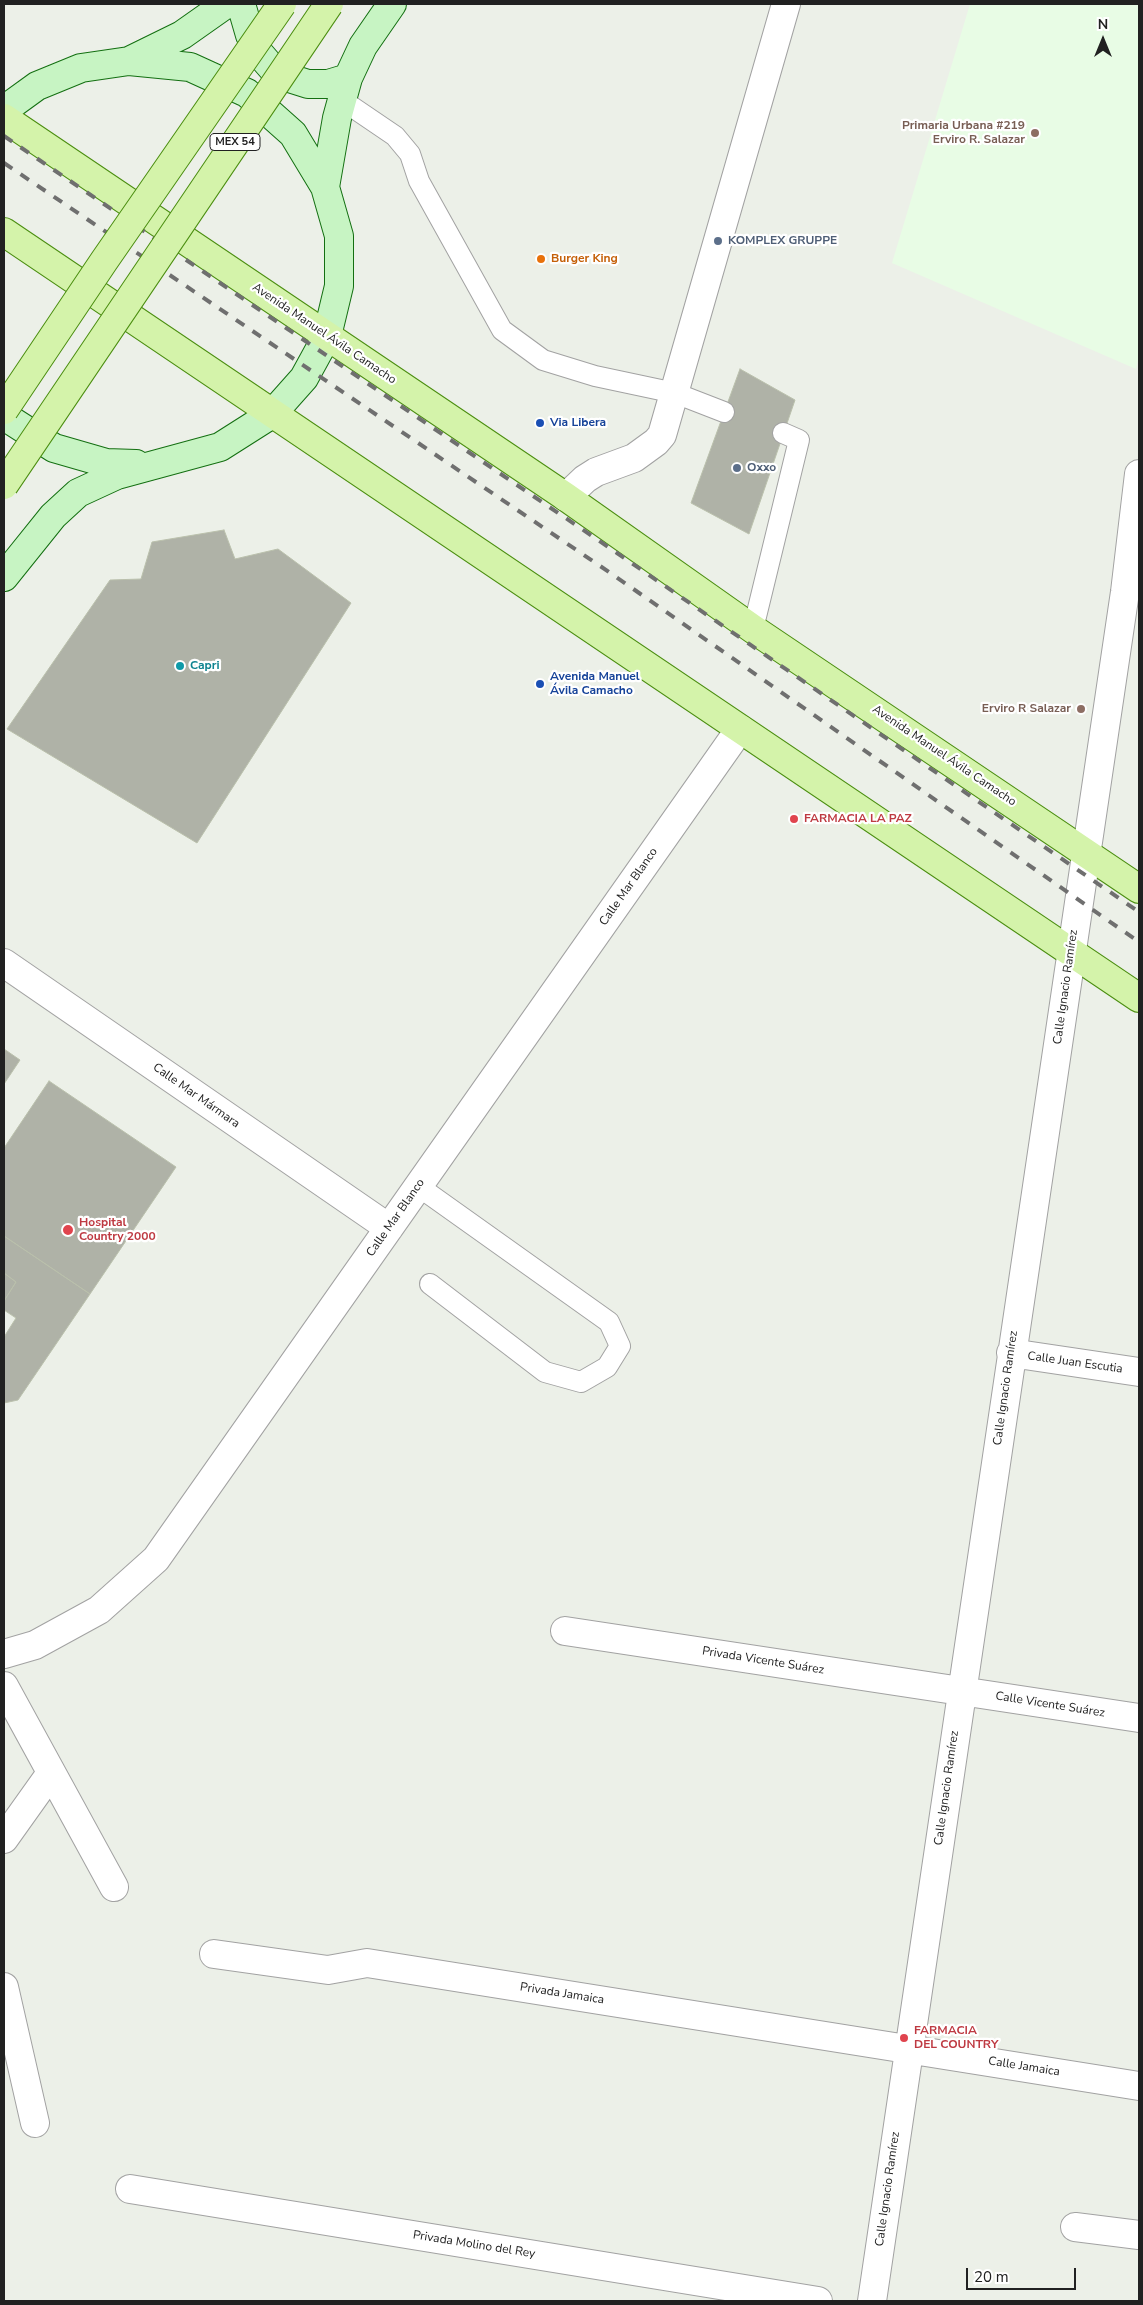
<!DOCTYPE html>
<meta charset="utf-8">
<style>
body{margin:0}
#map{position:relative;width:1143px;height:2305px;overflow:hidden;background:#ecf0e8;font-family:"Nunito Sans",sans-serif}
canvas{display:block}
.frame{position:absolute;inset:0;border:5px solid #212121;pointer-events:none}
.north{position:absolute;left:1078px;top:15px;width:50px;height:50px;-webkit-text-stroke:4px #fff;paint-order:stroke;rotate:0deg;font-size:14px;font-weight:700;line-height:20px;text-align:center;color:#212121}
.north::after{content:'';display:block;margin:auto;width:18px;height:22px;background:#212121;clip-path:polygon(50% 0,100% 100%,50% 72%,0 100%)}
.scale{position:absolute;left:966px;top:2268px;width:110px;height:22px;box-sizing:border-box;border:2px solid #212121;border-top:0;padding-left:6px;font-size:15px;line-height:18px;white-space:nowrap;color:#212121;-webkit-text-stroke:4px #fff;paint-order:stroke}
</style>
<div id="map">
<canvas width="1143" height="2305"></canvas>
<div class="frame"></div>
<div class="north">N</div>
<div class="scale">20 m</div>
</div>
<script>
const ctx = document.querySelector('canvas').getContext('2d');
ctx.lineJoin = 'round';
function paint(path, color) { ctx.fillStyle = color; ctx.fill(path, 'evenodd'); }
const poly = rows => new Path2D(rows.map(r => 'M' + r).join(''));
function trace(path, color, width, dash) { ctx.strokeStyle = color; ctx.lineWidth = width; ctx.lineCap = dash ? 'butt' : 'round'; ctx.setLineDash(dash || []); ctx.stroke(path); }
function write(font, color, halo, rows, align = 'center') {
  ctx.font = font + ' "Nunito Sans",sans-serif'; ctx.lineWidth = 4.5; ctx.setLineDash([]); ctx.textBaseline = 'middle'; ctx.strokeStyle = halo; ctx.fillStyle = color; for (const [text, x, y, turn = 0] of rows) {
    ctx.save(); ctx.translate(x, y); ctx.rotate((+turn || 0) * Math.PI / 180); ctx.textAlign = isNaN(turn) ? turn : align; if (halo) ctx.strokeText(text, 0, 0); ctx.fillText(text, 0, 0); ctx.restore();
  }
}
paint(poly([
 [970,4,1139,4,1139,355,1136,369,892,263]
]), '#e8fce5');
const building = poly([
 [740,369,795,400,749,534,691,503,740,369],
 [224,530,235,559,278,549,351,603,197,843,7,729,110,580,141,579,152,542,224,530],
 [4,1049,20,1060,4,1084,4,1049],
 [49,1081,176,1167,90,1294,4,1236,4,1148,49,1081],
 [4,1236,90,1294,18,1400,4,1403,4,1337,16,1318,4,1310,4,1301,16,1282,4,1273,4,1236],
 [4,1273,16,1282,4,1301,4,1273]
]);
paint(building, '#afb2a7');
trace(building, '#bac0ac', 1);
const lane = poly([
 [342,100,395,136,410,154,419,181,502,330,543,360,595,376,675,393,724,412],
 [753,629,799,440,783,433],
 [418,1186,609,1322,620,1346,607,1367,581,1382,545,1372,430,1284]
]);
const street = poly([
 [566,497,585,479,596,472,634,458,656,442,662,435,786,4],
 [4,963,389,1228],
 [1011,1353,1139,1372],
 [565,1631,1139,1718],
 [4,1654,35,1645,99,1610,156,1559,740,729],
 [4,1686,114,1887],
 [4,1839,51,1773],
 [214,1954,328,1970,367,1963,1139,2086],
 [4,1987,35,2123],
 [130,2189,818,2301],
 [1075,2227,1139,2235],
 [872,2301,1125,592,1139,474]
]);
const secondary = poly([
 [241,4,250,35,259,53,272,68,289,78,308,84,328,84,348,78],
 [129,61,182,35,226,4],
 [4,110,37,86,81,68,129,61,190,67,247,93,293,134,325,187,339,236,339,286,327,336,304,378,272,414,220,447,117,475,78,493,53,516,4,577],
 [325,187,337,118,348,78,363,46,392,4],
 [4,416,54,448,106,463,136,464]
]);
const primary = poly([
 [4,118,566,497,753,629,1139,889],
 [4,232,1139,998]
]);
trace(lane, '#a2a2a2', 22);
trace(street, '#a2a2a2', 30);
trace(secondary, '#136f11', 30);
trace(primary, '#4b8e10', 30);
trace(lane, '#fff', 20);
trace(street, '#fff', 28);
trace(secondary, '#c7f4c3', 28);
trace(primary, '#d4f3aa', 28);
trace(poly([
 [4,136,617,553,1139,912],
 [4,163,609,572,1139,942]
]), '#6f6f6f', 4, [10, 10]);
const primaryBridge = poly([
 [4,410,104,261,282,4],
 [4,485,329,4]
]);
trace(primaryBridge, '#4b8e10', 30, []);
trace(primaryBridge, '#d4f3aa', 28);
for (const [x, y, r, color] of [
 [1035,133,5,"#8d6e63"],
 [718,241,5,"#5c6f8a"],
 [541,259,5,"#e8710a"],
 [540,423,5,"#1a4fb4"],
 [737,468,5,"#5c6f8a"],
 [180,666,5,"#0f9aa8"],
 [540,684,5,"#1a4fb4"],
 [1081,709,5,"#8d6e63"],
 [794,819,5,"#e0444e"],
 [68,1230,6,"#e0444e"],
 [904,2038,5,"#e0444e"]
]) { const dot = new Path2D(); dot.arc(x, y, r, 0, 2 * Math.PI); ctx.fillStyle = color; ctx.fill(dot); trace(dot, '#fff', 2); }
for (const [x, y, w] of [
 [235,142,50]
]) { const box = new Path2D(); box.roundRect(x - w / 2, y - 8.5, w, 17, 4); ctx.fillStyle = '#fff'; ctx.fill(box); trace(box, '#212121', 1); }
write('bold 11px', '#212121', null, [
 ["MEX 54",235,142]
]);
write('bold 12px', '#785e54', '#fff', [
 ["Primaria Urbana #219",1025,126],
 ["Erviro R. Salazar",1025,140],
 ["Erviro R Salazar",1071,709]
], 'right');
write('bold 12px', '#4e5e75', '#fff', [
 ["KOMPLEX GRUPPE",728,241],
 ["Oxxo",747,468]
], 'left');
write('bold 12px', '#c56008', '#fff', [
 ["Burger King",551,259]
], 'left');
write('12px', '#212121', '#fff', [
 ["Avenida Manuel Ávila Camacho",324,334,34],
 ["Avenida Manuel Ávila Camacho",944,756,34],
 ["Calle Mar Blanco",629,887,-55],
 ["Calle Ignacio Ramírez",1066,987,-82],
 ["Calle Mar Mármara",196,1096,35],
 ["Calle Mar Blanco",396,1218,-55],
 ["Calle Juan Escutia",1075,1363,8],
 ["Calle Ignacio Ramírez",1006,1388,-82],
 ["Privada Vicente Suárez",763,1661,9],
 ["Calle Vicente Suárez",1050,1705,9],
 ["Calle Ignacio Ramírez",947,1788,-82],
 ["Privada Jamaica",562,1994,9],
 ["Calle Jamaica",1024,2067,9],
 ["Calle Ignacio Ramírez",888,2189,-82],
 ["Privada Molino del Rey",474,2245,9]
]);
write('bold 12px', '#164399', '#fff', [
 ["Via Libera",550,423],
 ["Avenida Manuel",550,677],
 ["Ávila Camacho",550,691]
], 'left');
write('bold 12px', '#0d838f', '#fff', [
 ["Capri",190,666]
], 'left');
write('bold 12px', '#be3a42', '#fff', [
 ["FARMACIA LA PAZ",804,819],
 ["Hospital",79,1223],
 ["Country 2000",79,1237],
 ["FARMACIA",914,2031],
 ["DEL COUNTRY",914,2045]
], 'left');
</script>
